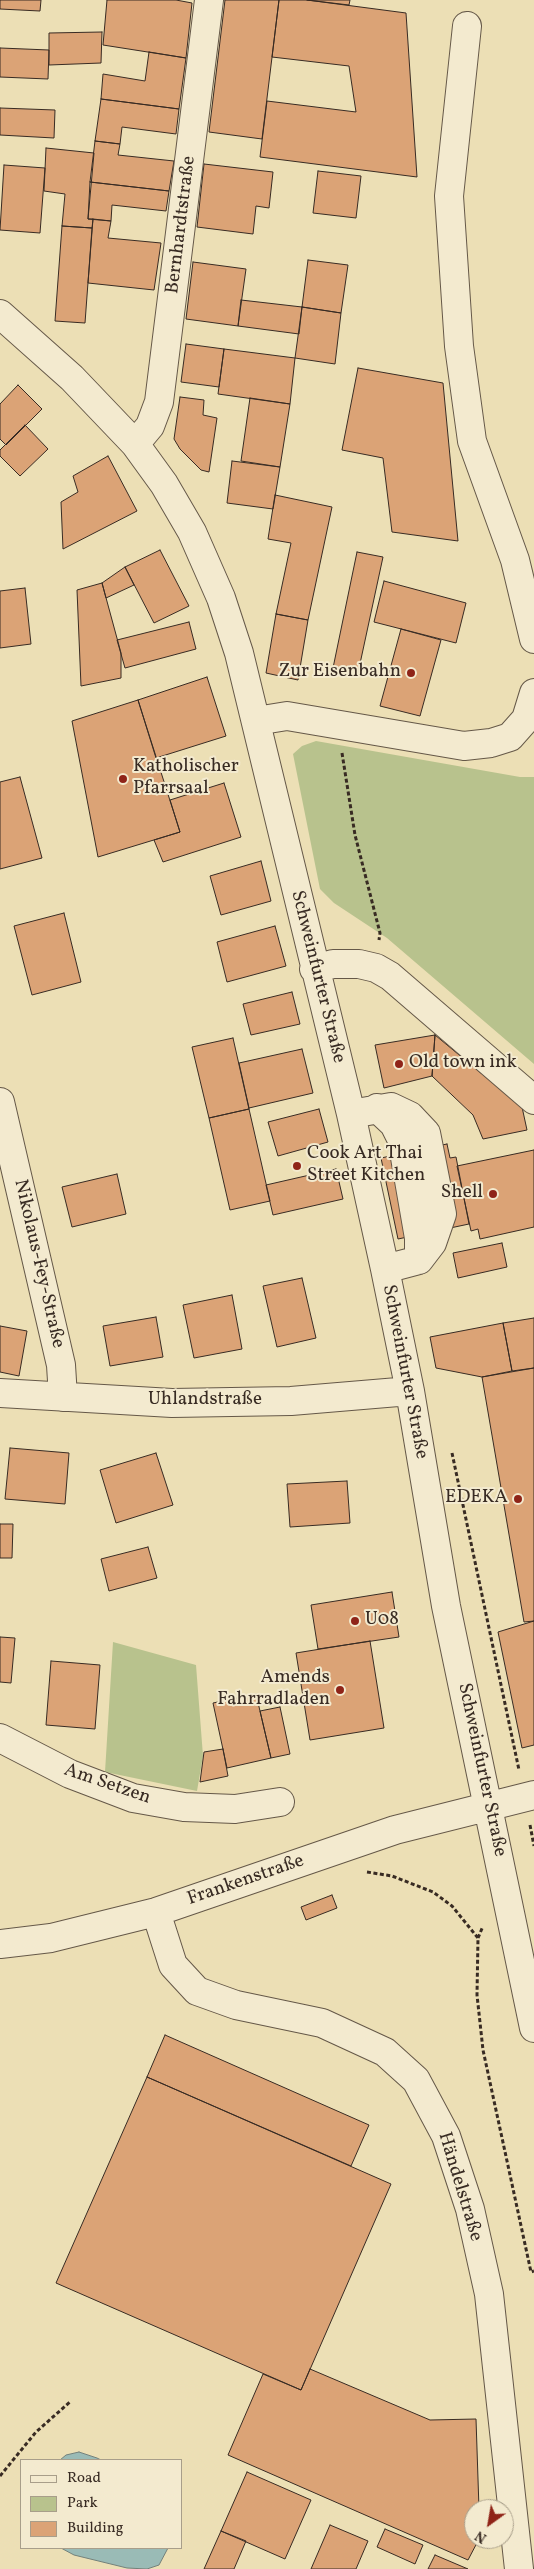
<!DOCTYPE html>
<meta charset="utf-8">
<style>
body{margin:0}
#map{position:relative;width:534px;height:2569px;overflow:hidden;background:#ecdfb5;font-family:Vollkorn,serif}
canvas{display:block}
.legend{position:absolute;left:20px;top:2459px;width:162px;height:90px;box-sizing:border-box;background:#f3eacf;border:1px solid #a89e8a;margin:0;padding:6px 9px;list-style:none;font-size:15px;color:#382b23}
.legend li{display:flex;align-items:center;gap:10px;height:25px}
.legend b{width:25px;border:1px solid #a89e8a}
.north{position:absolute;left:464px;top:2499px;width:50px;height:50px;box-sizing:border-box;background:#f3eacf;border:1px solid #a89e8a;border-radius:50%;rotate:212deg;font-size:14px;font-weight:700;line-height:20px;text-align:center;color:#382b23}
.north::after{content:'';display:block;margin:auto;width:18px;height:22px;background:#8f2418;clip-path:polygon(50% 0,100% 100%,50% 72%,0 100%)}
</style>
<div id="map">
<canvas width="534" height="2569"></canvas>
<ul class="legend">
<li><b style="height:6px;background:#f3eacf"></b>Road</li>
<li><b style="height:14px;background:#b8c28d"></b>Park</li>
<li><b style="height:14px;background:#dba376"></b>Building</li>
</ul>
<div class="north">N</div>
</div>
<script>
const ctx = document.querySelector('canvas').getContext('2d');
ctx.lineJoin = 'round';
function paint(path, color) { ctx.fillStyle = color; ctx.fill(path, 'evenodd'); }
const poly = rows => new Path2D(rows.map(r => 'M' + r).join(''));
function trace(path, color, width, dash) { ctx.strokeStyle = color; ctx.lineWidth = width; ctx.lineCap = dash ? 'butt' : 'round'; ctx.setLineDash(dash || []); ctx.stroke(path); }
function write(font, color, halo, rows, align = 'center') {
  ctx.font = font + ' Vollkorn,serif'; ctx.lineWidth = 4; ctx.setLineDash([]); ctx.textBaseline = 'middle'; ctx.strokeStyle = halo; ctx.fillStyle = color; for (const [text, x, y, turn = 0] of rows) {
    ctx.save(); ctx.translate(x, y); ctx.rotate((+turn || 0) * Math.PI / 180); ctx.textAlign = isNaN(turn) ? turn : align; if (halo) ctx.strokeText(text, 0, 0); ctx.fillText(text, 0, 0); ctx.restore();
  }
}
paint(poly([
 [316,741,520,777,534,777,534,1064,387,938,334,903,320,889,293,754,302,746],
 [113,1642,196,1665,203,1756,197,1791,105,1772]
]), '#b8c28d');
const water = poly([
 [79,2452,97,2458,101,2460,60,2460,66,2455,79,2452],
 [61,2548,168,2548,159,2565,147,2569,127,2568,74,2555,61,2548]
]);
paint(water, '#9abbb6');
trace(water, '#73817b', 1);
const building = poly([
 [0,0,41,0,40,11,0,9,0,0],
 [107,0,176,0,192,3,186,58,103,45,107,0],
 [225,0,279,0,262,139,209,132,225,0],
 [279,0,307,0,406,13,417,177,260,157,267,101,356,112,349,66,272,57,279,0],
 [307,0,350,0,349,5,307,0],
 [102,32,101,63,49,65,49,33,102,32],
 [0,48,49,50,48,79,0,77,0,48],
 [149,52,186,58,179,109,101,99,103,74,145,81,149,52],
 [101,99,179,109,176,134,122,127,120,144,95,141,101,99],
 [0,108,55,110,54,138,0,135,0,108],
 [95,141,120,144,118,155,174,161,169,191,90,182,95,141],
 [46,148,94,153,88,219,93,219,92,228,62,226,65,194,44,191,46,148],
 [204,164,273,172,269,208,256,206,253,234,197,227,204,164],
 [4,165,45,168,40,233,0,230,4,165],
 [318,171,361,176,356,218,313,213,318,171],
 [90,182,169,191,166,211,112,205,111,221,88,219,90,182],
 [93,219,111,221,108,238,161,243,154,290,88,283,93,219],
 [62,226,92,228,85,323,55,321,62,226],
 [308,260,348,265,341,313,302,307,308,260],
 [193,262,246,269,238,326,186,319,193,262],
 [241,300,302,307,299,334,238,326,241,300],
 [302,307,341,313,335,364,295,358,302,307],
 [186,344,224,349,219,387,181,382,186,344],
 [224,349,295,358,290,404,218,394,224,349],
 [358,368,443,383,458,541,392,532,383,458,342,450,358,368],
 [18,385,42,409,6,445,0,439,0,404,18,385],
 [180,397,204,400,203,415,217,418,209,472,201,470,180,449,174,439,180,397],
 [250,398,290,404,280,467,241,461,250,398],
 [25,425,48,449,20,476,0,456,0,450,25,425],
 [108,456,137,511,63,549,61,502,78,492,73,476,108,456],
 [232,461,280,467,273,509,227,503,232,461],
 [275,495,332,507,308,620,276,614,291,543,268,539,275,495],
 [160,550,189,606,154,623,125,567,160,550],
 [357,552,383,557,358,673,333,668,357,552],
 [125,567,134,585,106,598,102,583,125,567],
 [384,581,466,603,456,643,374,622,384,581],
 [102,583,121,653,121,678,81,686,77,590,102,583],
 [25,588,31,644,0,648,0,591,25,588],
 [276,614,308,620,298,680,266,673,276,614],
 [189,622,196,649,125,668,117,640,189,622],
 [401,629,441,640,420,716,380,706,401,629],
 [207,677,226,736,156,758,138,700,207,677],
 [138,700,180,832,98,857,72,721,138,700],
 [20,777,42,858,0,869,0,782,20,777],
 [224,783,241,837,163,862,154,840,180,832,170,800,224,783],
 [261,861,271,901,221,915,210,876,261,861],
 [64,913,81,982,32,995,14,926,64,913],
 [275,926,286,966,227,982,217,942,275,926],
 [292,992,300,1024,251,1035,243,1004,292,992],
 [435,1035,432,1076,384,1088,375,1045,435,1035],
 [435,1035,522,1107,527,1130,483,1139,473,1115,432,1076,435,1035],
 [233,1038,249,1109,209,1118,192,1047,233,1038],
 [302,1049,313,1093,249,1108,239,1063,302,1049],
 [249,1109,270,1201,230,1210,209,1118,249,1109],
 [319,1109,328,1142,278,1156,268,1122,319,1109],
 [447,1144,450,1158,456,1157,469,1224,398,1239,381,1158,447,1144],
 [534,1150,534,1227,480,1239,478,1229,471,1231,457,1166,534,1150],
 [336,1169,343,1199,273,1215,266,1185,336,1169],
 [117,1174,126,1214,72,1227,62,1187,117,1174],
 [502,1243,507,1267,458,1278,453,1253,502,1243],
 [302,1278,316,1338,277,1347,263,1286,302,1278],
 [232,1295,242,1349,194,1358,183,1305,232,1295],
 [156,1317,163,1357,110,1366,103,1326,156,1317],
 [534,1318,534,1368,512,1371,503,1323,534,1318],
 [503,1323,512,1371,482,1377,436,1368,430,1337,503,1323],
 [0,1326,27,1331,19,1376,0,1372,0,1326],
 [534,1368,534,1621,524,1622,482,1377,534,1368],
 [10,1448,69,1453,65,1504,5,1499,10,1448],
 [156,1453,173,1505,116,1523,100,1470,156,1453],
 [347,1481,350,1523,290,1527,287,1484,347,1481],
 [0,1524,13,1524,12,1558,0,1558,0,1524],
 [148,1547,157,1578,109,1591,101,1559,148,1547],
 [392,1592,399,1637,318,1649,311,1605,392,1592],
 [534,1621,534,1745,522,1748,498,1632,534,1621],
 [0,1637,15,1638,11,1683,0,1682,0,1637],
 [370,1641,384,1728,310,1740,296,1653,370,1641],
 [51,1661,100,1665,95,1729,46,1725,51,1661],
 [256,1694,271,1758,227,1768,213,1703,256,1694],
 [280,1707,290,1754,271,1758,260,1711,280,1707],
 [223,1749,228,1776,200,1782,204,1752,223,1749],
 [332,1895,337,1908,306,1920,301,1907,332,1895],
 [165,2035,369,2125,351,2166,147,2077,165,2035],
 [147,2077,391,2184,301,2390,56,2283,147,2077],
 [310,2369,430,2420,476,2419,479,2509,474,2509,474,2539,479,2539,468,2560,228,2455,263,2374,301,2390,310,2369],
 [247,2472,311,2500,285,2559,221,2531,247,2472],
 [330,2525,368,2541,356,2569,311,2569,330,2525],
 [385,2529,423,2545,415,2564,377,2547,385,2529],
 [221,2531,246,2541,234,2569,204,2569,221,2531],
 [435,2555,468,2569,428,2569,435,2555]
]);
paint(building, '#dba376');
trace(building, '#382b23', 1);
const minor = poly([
 [467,26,449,196,459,346,472,441,515,560,534,639],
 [0,314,72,378,135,444,164,484,192,532,221,598,239,653,351,1114,385,1269,410,1391,446,1606,534,2028],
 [135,444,150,426,159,402,209,0],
 [256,721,287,716,464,746,491,743,510,737,526,719,534,693],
 [314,969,333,964,359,964,376,968,390,976,534,1100],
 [0,1102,61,1365,63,1397],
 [377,1108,394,1124,402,1140,419,1238,419,1260],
 [351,1114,391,1107,410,1116,426,1133,442,1214,432,1243,419,1260,385,1269],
 [0,1393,172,1403,291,1401,410,1391],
 [0,1738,70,1774,133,1798,184,1807,235,1809,280,1802],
 [156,1912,173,1965,197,1991,236,2005,322,2023,385,2052,416,2080,446,2136,470,2209,489,2294,519,2569],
 [0,1944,51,1938,156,1912,395,1830,534,1795]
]);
trace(minor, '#655848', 30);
trace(poly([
 [342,753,355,835,380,933,379,940],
 [452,1453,519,1770],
 [530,1825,534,1846],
 [367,1872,392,1876,433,1892,452,1906,478,1938,477,1995,483,2050,531,2272,534,2271],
 [478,1938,483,1926],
 [0,2476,36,2432,71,2401]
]), '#382b23', 3, [4, 2.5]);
trace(minor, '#f3eacf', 28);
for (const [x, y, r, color] of [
 [411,673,5,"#8f2418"],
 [123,779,5,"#8f2418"],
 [399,1064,5,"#8f2418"],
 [297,1166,5,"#8f2418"],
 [493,1194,5,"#8f2418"],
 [518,1499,5,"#8f2418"],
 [355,1621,5,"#8f2418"],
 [340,1690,5,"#8f2418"]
]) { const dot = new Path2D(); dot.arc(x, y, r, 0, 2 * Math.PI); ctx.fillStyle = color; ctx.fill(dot); trace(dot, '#f3eacf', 2); }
write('19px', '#382b23', '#f3eacf', [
 ["Bernhardtstraße",182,225,-83],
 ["Schweinfurter Straße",317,977,76],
 ["Nikolaus-Fey-Straße",38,1264,77],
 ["Schweinfurter Straße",404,1372,79],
 ["Uhlandstraße",205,1401],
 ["Schweinfurter Straße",481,1770,78],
 ["Am Setzen",107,1785,19],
 ["Frankenstraße",246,1881,-19],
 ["Händelstraße",459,2187,73]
]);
write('19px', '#382b23', '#f3eacf', [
 ["Zur Eisenbahn",401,673],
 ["Katholischer",133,768,"left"],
 ["Pfarrsaal",133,790,"left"],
 ["Old town ink",409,1064,"left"],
 ["Cook Art Thai",307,1155,"left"],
 ["Street Kitchen",307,1177,"left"],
 ["Shell",483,1194],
 ["EDEKA",508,1499],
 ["U08",365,1621,"left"],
 ["Amends",330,1679],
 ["Fahrradladen",330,1701]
], 'right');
</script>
